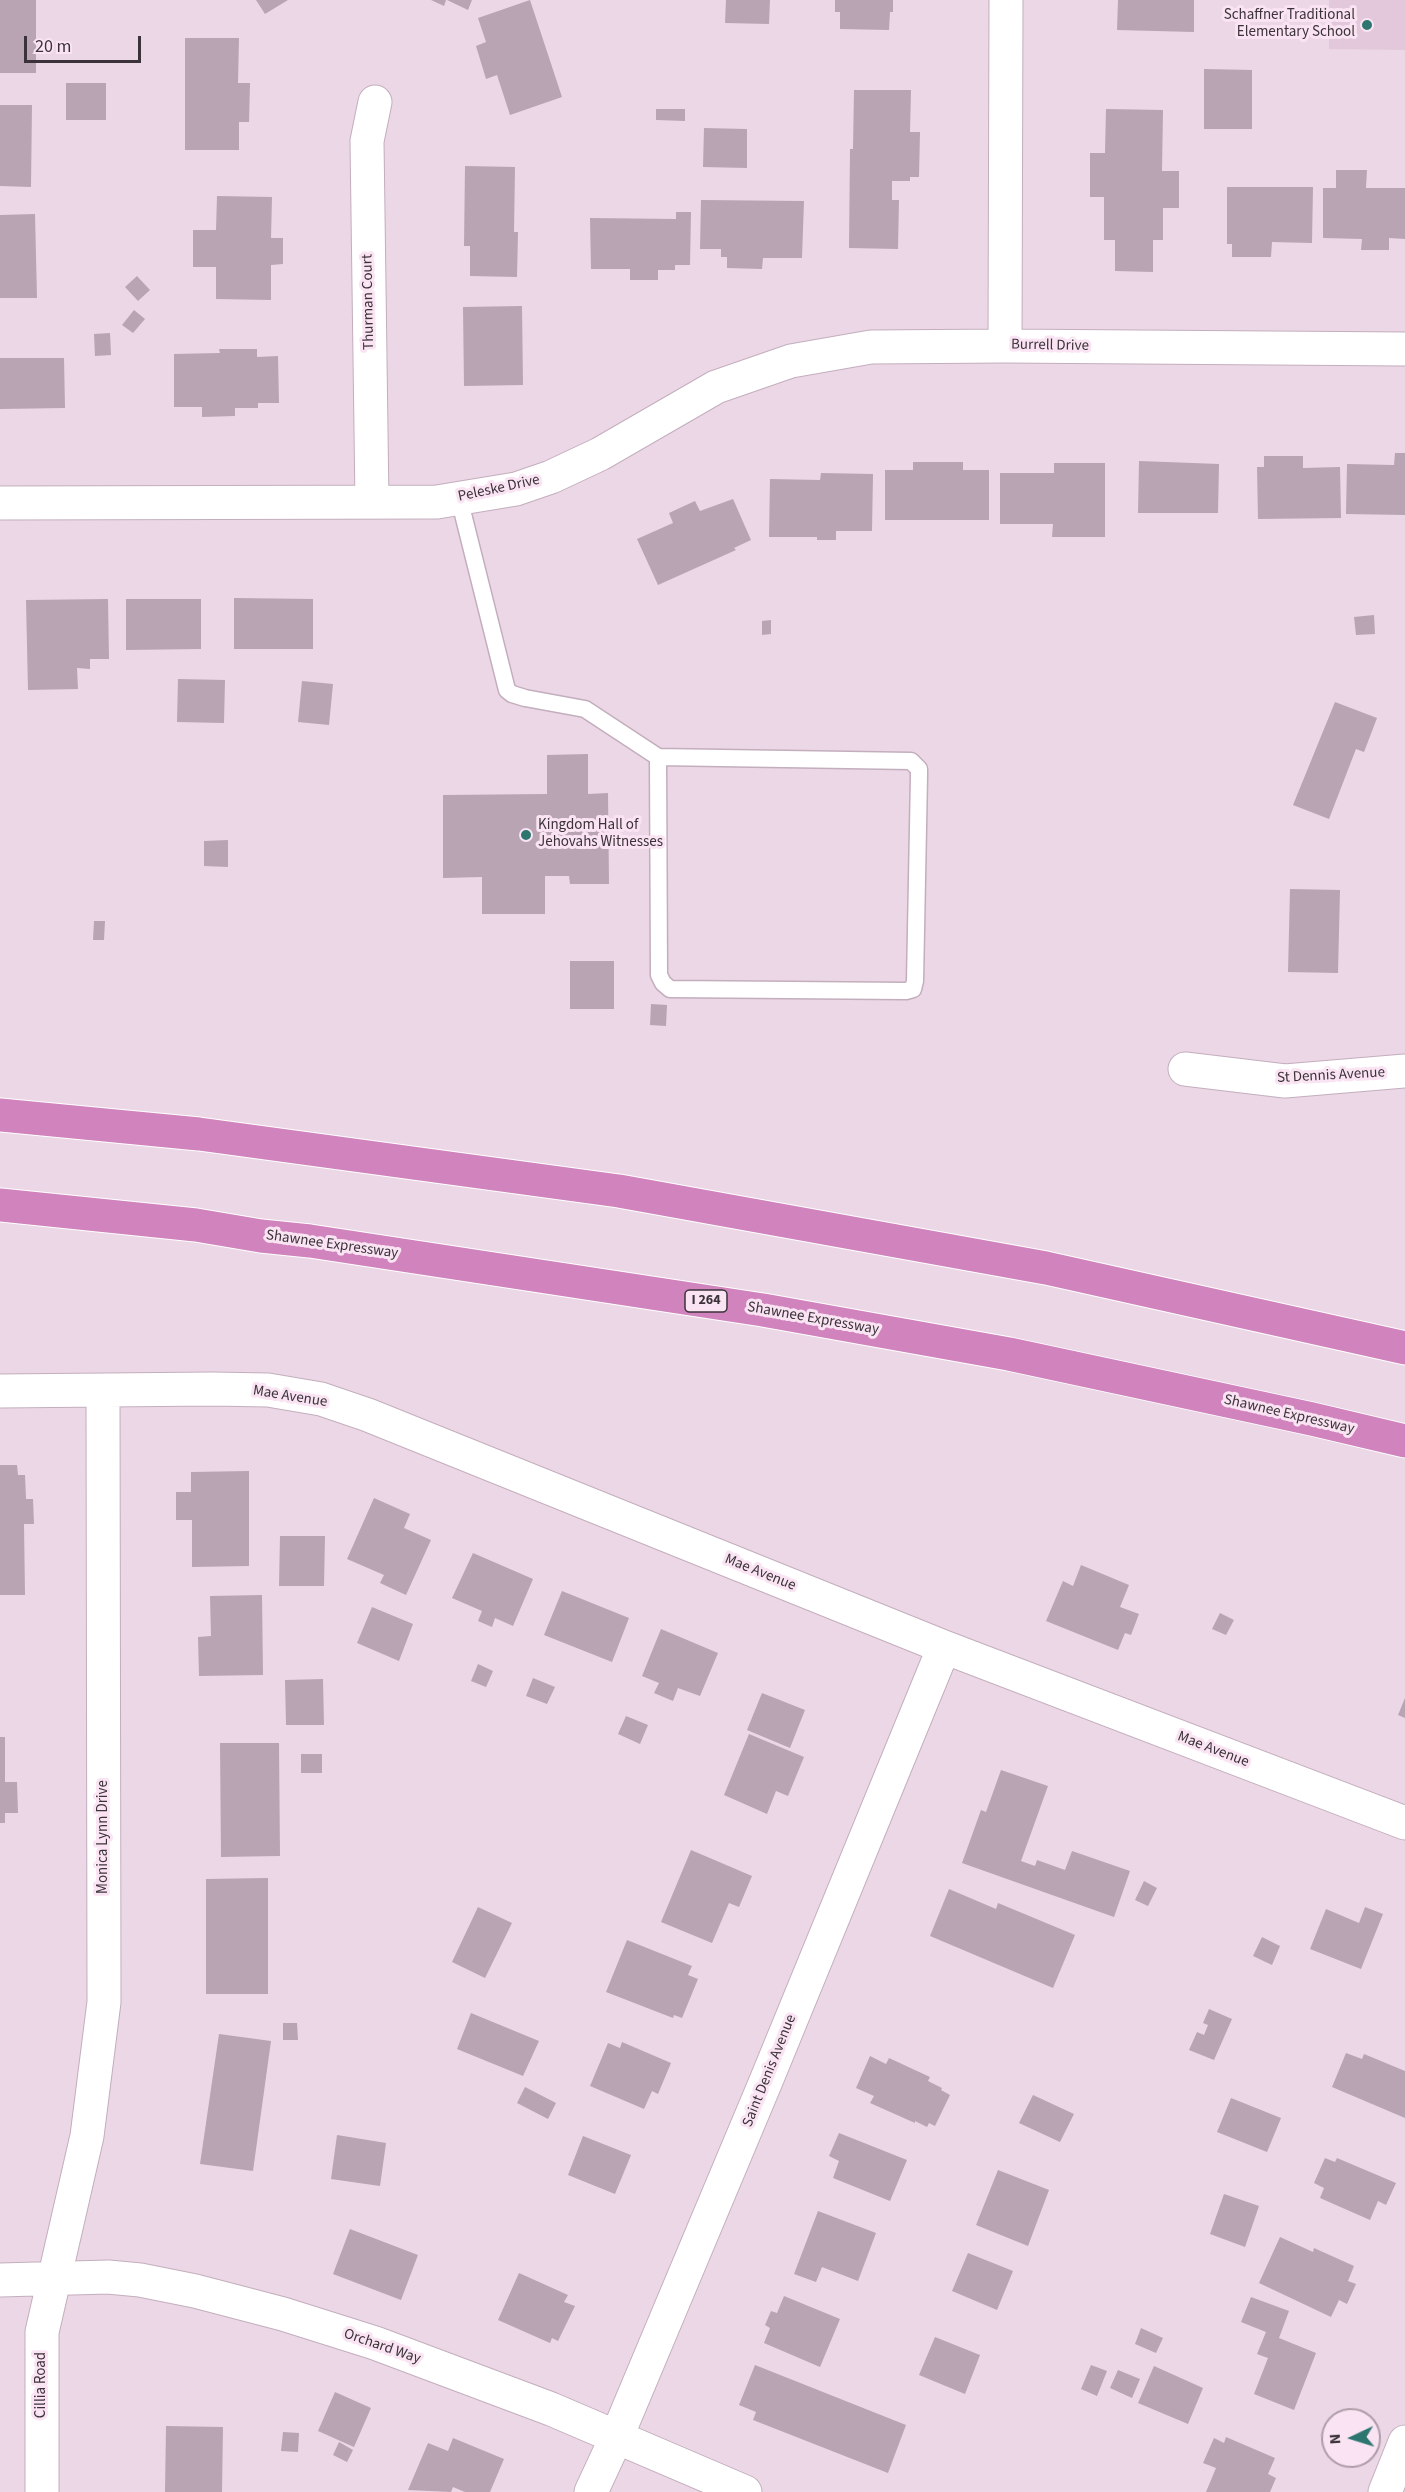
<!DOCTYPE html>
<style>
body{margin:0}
#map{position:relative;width:1405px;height:2492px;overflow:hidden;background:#ecd7e6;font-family:"Source Sans 3",sans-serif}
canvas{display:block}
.north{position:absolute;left:1321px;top:2408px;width:60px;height:60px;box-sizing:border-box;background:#fae4f3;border:2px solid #ae9da9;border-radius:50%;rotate:266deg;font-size:16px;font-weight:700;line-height:24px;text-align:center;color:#3b3339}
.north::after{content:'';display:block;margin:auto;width:21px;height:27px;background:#2d7670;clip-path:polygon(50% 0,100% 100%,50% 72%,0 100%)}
.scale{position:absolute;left:24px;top:36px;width:117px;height:27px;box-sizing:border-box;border:3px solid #3b3339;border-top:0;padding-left:8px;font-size:18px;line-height:21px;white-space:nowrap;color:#3b3339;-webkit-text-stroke:4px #fae4f3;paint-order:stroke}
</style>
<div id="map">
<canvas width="1405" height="2492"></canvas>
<div class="north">N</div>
<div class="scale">20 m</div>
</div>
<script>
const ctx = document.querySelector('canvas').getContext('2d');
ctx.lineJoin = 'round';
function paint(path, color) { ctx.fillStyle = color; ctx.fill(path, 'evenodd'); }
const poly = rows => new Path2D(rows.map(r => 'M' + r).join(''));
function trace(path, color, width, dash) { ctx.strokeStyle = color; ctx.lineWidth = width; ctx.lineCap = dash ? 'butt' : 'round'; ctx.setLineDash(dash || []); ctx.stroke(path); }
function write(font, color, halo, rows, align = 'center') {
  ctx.font = font + ' "Source Sans 3",sans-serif'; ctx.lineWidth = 6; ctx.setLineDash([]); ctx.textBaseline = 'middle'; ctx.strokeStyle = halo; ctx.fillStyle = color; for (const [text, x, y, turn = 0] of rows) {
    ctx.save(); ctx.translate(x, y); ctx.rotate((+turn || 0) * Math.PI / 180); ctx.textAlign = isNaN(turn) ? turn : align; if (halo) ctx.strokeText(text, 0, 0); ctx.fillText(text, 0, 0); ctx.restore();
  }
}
paint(poly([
 [1329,0,1405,0,1405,50,1329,49]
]), '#e2c8da');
paint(poly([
 [0,0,36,0,36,73,0,73],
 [256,0,288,0,265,14],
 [431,0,446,0,444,6],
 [447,0,472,0,468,10],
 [530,0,562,97,510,115,497,75,486,79,476,46,486,42,478,18],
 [726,0,770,0,769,24,725,23],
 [835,0,893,0,893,12,890,12,889,30,840,29,840,12,835,12],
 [1118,0,1194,0,1194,32,1117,30],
 [185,38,239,38,238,83,250,83,249,122,239,122,239,150,185,150],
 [1204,69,1252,70,1252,129,1204,129],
 [66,83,106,83,106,120,66,120],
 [854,90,911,90,910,132,920,132,919,177,910,177,910,181,892,181,892,200,899,200,898,249,849,248,850,149,853,149],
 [0,105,32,105,31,187,0,186],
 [656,109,685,109,685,121,656,120],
 [1106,109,1163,110,1162,171,1179,171,1179,208,1163,208,1163,240,1153,240,1153,272,1115,271,1115,240,1104,240,1104,197,1090,197,1090,153,1105,153],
 [704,128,747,129,747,168,703,167],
 [465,166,515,167,514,232,518,232,517,277,470,276,470,246,464,246],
 [1336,170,1367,170,1366,188,1405,188,1405,239,1389,238,1389,250,1361,250,1362,239,1323,238,1323,188,1336,188],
 [1227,187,1313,187,1312,243,1272,242,1271,257,1232,257,1232,244,1227,244],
 [217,196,272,197,271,238,283,238,283,264,271,265,271,300,216,299,216,267,193,267,193,230,216,230],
 [701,200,804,201,802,258,763,258,762,269,727,268,727,257,721,257,721,249,700,249],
 [676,212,691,212,690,265,675,265,675,270,658,270,658,280,630,280,630,269,591,269,590,218,676,219],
 [35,214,37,298,0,298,0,215],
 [137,276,150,290,138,301,125,287],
 [522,306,523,385,464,386,463,307],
 [134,310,145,319,133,333,122,325],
 [110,333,111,355,95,356,94,334],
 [219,349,257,349,257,357,278,356,279,403,258,403,258,408,235,408,235,416,202,417,202,407,174,407,174,354,220,353],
 [0,358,64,358,65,408,0,409],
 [1395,453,1405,453,1405,515,1346,514,1347,464,1394,465],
 [1264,456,1303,456,1303,468,1340,467,1341,518,1258,519,1257,467,1264,467],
 [1139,461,1219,464,1218,513,1138,513],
 [913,462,963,462,963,470,989,470,989,520,885,520,885,470,913,470],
 [1054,463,1105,463,1105,537,1052,537,1053,524,1000,524,1000,473,1054,473],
 [821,473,873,474,872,531,836,531,836,540,817,540,817,537,769,537,770,479,820,480],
 [733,499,751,540,734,548,736,550,658,585,637,539,673,523,669,513,695,501,700,511],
 [234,598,313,599,313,649,234,649],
 [108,599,109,659,90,659,90,669,77,668,78,689,28,690,26,600],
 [126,599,201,599,201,649,126,650],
 [1374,615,1375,634,1356,635,1354,617],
 [771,620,771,634,762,635,762,621],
 [178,679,225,680,224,723,177,722],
 [302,681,333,684,329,725,298,722],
 [1335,702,1377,718,1364,752,1356,749,1329,819,1293,805],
 [588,754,588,794,608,793,609,884,570,884,569,876,545,876,545,914,482,914,482,877,443,878,443,795,547,794,547,755],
 [228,840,228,867,204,866,204,841],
 [1290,889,1340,890,1338,973,1288,972],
 [94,921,105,921,104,940,93,940],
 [570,961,614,961,614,1009,570,1009],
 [651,1004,667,1005,666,1026,650,1025],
 [0,1465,17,1465,18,1475,25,1475,26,1499,33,1499,34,1524,24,1524,25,1595,0,1595],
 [249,1471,249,1566,192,1567,192,1520,176,1520,176,1492,191,1492,191,1472],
 [374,1498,410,1514,404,1528,431,1540,406,1595,380,1583,384,1575,347,1559],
 [280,1536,325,1536,324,1586,279,1586],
 [473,1553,533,1579,513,1626,495,1618,492,1627,478,1621,482,1611,452,1598],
 [1081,1565,1129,1585,1120,1607,1139,1614,1131,1635,1125,1633,1118,1650,1046,1621,1063,1581,1073,1586],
 [562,1591,629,1618,612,1662,544,1635],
 [262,1595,263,1675,199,1676,198,1637,211,1636,210,1596],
 [372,1607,413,1624,399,1661,357,1643],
 [1220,1613,1234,1620,1226,1635,1212,1629],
 [661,1629,718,1653,700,1696,678,1688,673,1701,654,1693,659,1683,642,1676],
 [478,1664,493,1671,486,1687,471,1681],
 [533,1678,555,1687,547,1704,526,1696],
 [323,1679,324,1725,286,1725,285,1680],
 [762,1693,805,1710,790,1748,747,1730],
 [1405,1698,1405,1718,1398,1715],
 [626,1716,648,1725,640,1744,618,1734],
 [749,1734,804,1757,788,1796,776,1791,767,1814,724,1795],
 [0,1737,5,1737,5,1782,17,1782,18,1813,5,1813,5,1823,0,1823],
 [220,1743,279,1743,280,1856,221,1857],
 [301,1754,322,1754,322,1773,301,1773],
 [1001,1770,1048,1786,1021,1861,1035,1866,1037,1860,1065,1870,1072,1851,1130,1871,1114,1917,962,1863,981,1810,986,1812],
 [691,1850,752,1876,739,1907,729,1903,712,1943,661,1922],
 [268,1878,268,1994,206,1994,206,1879],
 [1144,1881,1157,1888,1148,1906,1135,1900],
 [949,1889,996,1909,998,1903,1075,1935,1053,1988,930,1936],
 [478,1907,512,1923,485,1978,452,1962],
 [1365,1907,1383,1914,1361,1969,1310,1949,1326,1909,1359,1923],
 [1262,1937,1280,1946,1272,1965,1253,1956],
 [627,1940,692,1966,688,1975,698,1979,682,2018,674,2015,673,2018,606,1992],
 [1209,2009,1232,2019,1214,2060,1189,2050,1197,2032,1204,2035,1208,2025,1203,2023],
 [471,2013,539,2041,523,2076,457,2049],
 [283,2023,297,2023,298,2040,283,2040],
 [219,2034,271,2041,253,2171,200,2164],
 [622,2042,671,2063,658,2094,652,2091,644,2109,590,2086,608,2043,620,2048],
 [1346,2053,1362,2059,1364,2054,1405,2071,1405,2118,1332,2087],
 [870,2056,886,2064,889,2058,930,2077,928,2081,942,2088,941,2090,950,2095,935,2126,929,2123,927,2127,915,2121,915,2123,870,2103,874,2096,856,2088],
 [525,2087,556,2103,548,2119,517,2103],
 [1033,2095,1074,2114,1060,2142,1019,2123],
 [1231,2098,1281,2118,1267,2152,1217,2132],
 [839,2133,907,2160,890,2201,833,2178,839,2161,829,2156],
 [337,2135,386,2143,380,2186,331,2179],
 [583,2136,631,2155,615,2194,568,2175],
 [1325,2158,1335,2162,1337,2158,1396,2183,1386,2205,1378,2201,1370,2220,1320,2198,1324,2188,1314,2183],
 [998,2170,1049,2190,1028,2246,976,2225],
 [1224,2194,1259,2206,1245,2247,1210,2234],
 [818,2211,876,2233,858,2281,822,2267,816,2282,794,2274],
 [350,2229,418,2255,401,2300,333,2274],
 [1280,2237,1313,2252,1314,2248,1354,2266,1348,2281,1356,2284,1347,2304,1339,2300,1331,2317,1259,2283],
 [968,2253,1013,2271,997,2310,952,2291],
 [519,2273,568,2295,564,2302,575,2306,558,2341,552,2338,550,2343,498,2320],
 [784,2296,840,2319,820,2367,764,2343,770,2328,765,2325,771,2311,777,2313],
 [1251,2297,1289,2311,1279,2338,1316,2353,1294,2410,1254,2394,1268,2358,1257,2354,1266,2332,1241,2322],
 [1141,2328,1163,2338,1156,2353,1135,2344],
 [935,2337,980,2355,965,2394,919,2375],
 [755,2365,906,2425,888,2473,753,2420,756,2412,739,2405],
 [1091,2365,1107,2371,1097,2396,1081,2389],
 [1154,2366,1203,2388,1188,2424,1138,2403],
 [1118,2370,1140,2379,1132,2398,1110,2388],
 [335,2392,371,2408,354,2447,318,2431],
 [166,2426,223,2427,222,2492,165,2492],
 [283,2432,299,2433,298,2452,281,2451],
 [1226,2437,1275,2458,1268,2474,1276,2478,1270,2492,1206,2492,1216,2468,1203,2463,1214,2438,1224,2443],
 [453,2438,504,2459,490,2492,465,2492,453,2487,451,2492,408,2490,428,2443,448,2451],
 [339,2442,353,2450,347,2462,333,2455]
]), '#b8a4b2');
const service = poly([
 [459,498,507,690,512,694,525,698,585,709,658,757,659,975,663,983,670,989,906,991,913,989,915,981,919,776,919,769,911,761,658,757]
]);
const minor = poly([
 [1005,346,1006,0],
 [372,502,367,141,375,102],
 [0,503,437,502,516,489,551,477,600,454,716,387,791,361,871,347,1005,346,1405,349],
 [1185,1069,1285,1081,1405,1071],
 [0,1391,212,1389,268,1390,321,1399,368,1415,944,1647,1405,1823],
 [0,2280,108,2277,140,2280,195,2291,283,2314,375,2343,551,2409,745,2492],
 [42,2492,42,2332,87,2136,104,2002,103,1391],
 [591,2492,617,2436,766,2081,944,1647],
 [1385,2492,1405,2442]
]);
const motorway = poly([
 [0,1115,199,1134,619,1191,1046,1268,1405,1348],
 [0,1205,196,1225,261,1236,310,1241,763,1310,1009,1354,1312,1419,1405,1441]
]);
trace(service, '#c3aebd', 19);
trace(minor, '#c3aebd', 35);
trace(motorway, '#fff', 35);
trace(service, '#fff', 16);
trace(minor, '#fff', 33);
trace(motorway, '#d083bc', 33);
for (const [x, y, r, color] of [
 [1367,25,6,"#2d7670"],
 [526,835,6,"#2d7670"]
]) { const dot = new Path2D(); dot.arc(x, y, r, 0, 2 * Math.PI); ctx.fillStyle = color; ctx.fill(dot); trace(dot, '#fae4f3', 2); }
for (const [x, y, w] of [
 [706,1301,42]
]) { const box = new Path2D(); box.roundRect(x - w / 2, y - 11, w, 22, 4.5); ctx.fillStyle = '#fae4f3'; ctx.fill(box); trace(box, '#3b3339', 1.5); }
write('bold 14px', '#3b3339', null, [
 ["I 264",706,1301]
]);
write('15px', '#3b3339', '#fae4f3', [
 ["Schaffner Traditional",1355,16],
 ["Elementary School",1355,33],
 ["Kingdom Hall of",538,826,"left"],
 ["Jehovahs Witnesses",538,843,"left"]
], 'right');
write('15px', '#3b3339', '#fae4f3', [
 ["Thurman Court",369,302,-91],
 ["Burrell Drive",1050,346,1],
 ["Peleske Drive",499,489,-12],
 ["St Dennis Avenue",1331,1076,-3],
 ["Shawnee Expressway",332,1245,8],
 ["Shawnee Expressway",813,1319,10],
 ["Mae Avenue",290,1397,9],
 ["Shawnee Expressway",1289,1415,13],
 ["Mae Avenue",760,1573,22],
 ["Mae Avenue",1213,1750,21],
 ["Monica Lynn Drive",104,1837,-90],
 ["Saint Denis Avenue",770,2071,-68],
 ["Orchard Way",382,2347,19],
 ["Cillia Road",42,2385,-90]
]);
</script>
